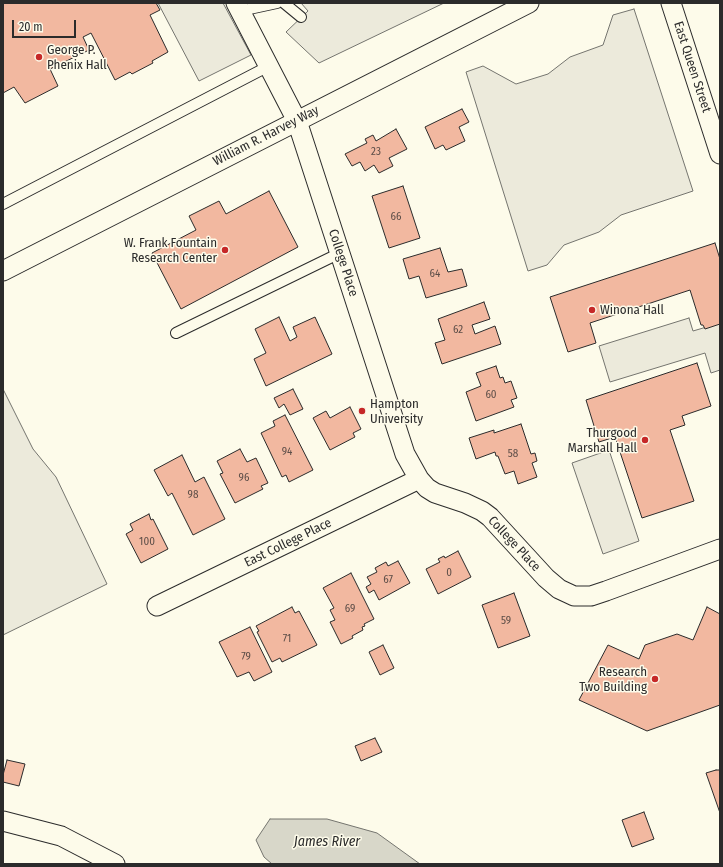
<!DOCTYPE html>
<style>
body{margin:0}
#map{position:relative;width:723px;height:867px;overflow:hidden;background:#fdfbea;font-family:"Fira Sans Condensed",sans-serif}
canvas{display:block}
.frame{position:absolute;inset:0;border:4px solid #2b2b2b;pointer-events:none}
.scale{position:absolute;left:12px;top:20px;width:64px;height:18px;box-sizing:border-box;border:2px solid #2b2b2b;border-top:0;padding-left:5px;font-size:12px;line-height:14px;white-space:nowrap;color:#2b2b2b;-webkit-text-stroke:3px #fdfbea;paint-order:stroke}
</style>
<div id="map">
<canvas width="723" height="867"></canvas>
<div class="frame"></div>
<div class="scale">20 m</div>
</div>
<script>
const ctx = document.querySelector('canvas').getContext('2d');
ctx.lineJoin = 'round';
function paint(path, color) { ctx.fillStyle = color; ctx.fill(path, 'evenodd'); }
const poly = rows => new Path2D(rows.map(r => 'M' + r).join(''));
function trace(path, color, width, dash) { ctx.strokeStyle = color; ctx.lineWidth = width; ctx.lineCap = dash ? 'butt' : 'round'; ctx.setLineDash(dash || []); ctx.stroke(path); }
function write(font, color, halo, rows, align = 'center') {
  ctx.font = font + ' "Fira Sans Condensed",sans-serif'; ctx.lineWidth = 3; ctx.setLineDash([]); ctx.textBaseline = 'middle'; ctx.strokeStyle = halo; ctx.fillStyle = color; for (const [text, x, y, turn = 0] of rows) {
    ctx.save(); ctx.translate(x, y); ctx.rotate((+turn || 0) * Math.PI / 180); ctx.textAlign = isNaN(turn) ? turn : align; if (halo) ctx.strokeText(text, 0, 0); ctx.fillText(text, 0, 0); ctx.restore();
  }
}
const parking = poly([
 [158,3,223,3,251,55,199,81,158,3],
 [301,3,444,3,319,63,286,32,308,11,301,3],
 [634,9,693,191,621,215,599,232,564,245,547,265,528,271,466,72,483,66,516,84,548,74,570,57,603,45,613,15,634,9],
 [689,318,693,331,720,323,720,370,711,373,705,353,610,382,599,346,689,318],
 [3,389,33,449,56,477,107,584,3,635,3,389],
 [609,450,639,541,603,554,572,463,609,450]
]);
paint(parking, '#eceadb');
trace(parking, '#74746e', 1);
const water = poly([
 [270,819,327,819,377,833,420,864,272,864,264,857,256,840,270,819]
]);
paint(water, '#d8d7c9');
trace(water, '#74746e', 1);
const building = poly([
 [3,3,156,3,160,10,150,15,168,52,152,61,153,63,132,74,130,72,115,80,91,33,83,37,89,50,50,69,58,86,25,103,14,87,3,93,3,3],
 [462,109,469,122,459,127,465,141,446,150,443,145,435,149,425,127,462,109],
 [396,129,407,149,389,158,393,166,379,173,374,165,365,171,360,162,352,166,345,154,367,143,365,139,373,135,376,141,396,129],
 [403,186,420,238,389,248,372,196,403,186],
 [269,191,298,247,181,309,152,253,196,230,189,216,219,201,226,214,269,191],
 [715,243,720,259,720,324,705,329,703,325,701,325,690,290,590,323,596,343,568,352,550,297,715,243],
 [440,248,448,272,462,269,467,286,426,298,419,276,409,279,403,259,440,248],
 [484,302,490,319,472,325,475,334,495,326,501,344,442,364,435,343,445,340,438,319,484,302],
 [279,317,290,341,297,337,293,327,315,317,332,354,266,386,254,359,266,353,255,329,279,317],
 [697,363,711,406,682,416,685,425,670,430,694,501,642,518,615,437,599,442,586,400,697,363],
 [496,366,500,378,503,377,505,383,511,381,517,398,511,400,514,407,476,421,466,392,481,386,476,373,496,366],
 [293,389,303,409,290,415,284,404,279,408,274,398,293,389],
 [350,407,361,429,353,433,355,437,330,450,313,418,326,411,330,418,350,407],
 [285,415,313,470,289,482,286,475,282,477,261,433,275,426,273,421,285,415],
 [521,424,531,454,535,453,537,461,532,463,537,477,518,484,514,471,505,474,498,456,496,456,495,452,476,459,469,438,494,430,494,433,521,424],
 [240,449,247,462,256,458,268,483,261,486,263,489,235,503,220,474,223,473,217,461,240,449],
 [182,455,195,482,204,477,225,519,193,535,172,493,168,496,154,470,182,455],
 [149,514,151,520,153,519,168,549,141,563,126,534,133,530,130,524,149,514],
 [458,551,471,577,438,594,426,569,440,562,438,559,444,556,445,558,458,551],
 [398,561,410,583,379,600,374,590,369,593,366,587,371,584,367,577,377,572,375,568,386,562,388,566,398,561],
 [351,573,374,619,364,624,365,626,362,627,363,630,352,636,353,638,341,644,330,622,335,620,330,610,334,608,323,588,351,573],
 [514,593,530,636,498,648,482,605,514,593],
 [292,607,295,613,299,611,317,645,282,662,280,658,272,662,257,632,259,631,256,626,292,607],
 [707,607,720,614,720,705,647,731,579,700,608,645,639,659,645,645,677,634,693,640,707,607],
 [250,627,272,672,254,681,249,672,237,677,219,642,250,627],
 [383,645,394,668,380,675,369,652,383,645],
 [375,738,382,752,361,761,355,746,375,738],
 [7,760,25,764,19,786,3,782,3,775,7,760],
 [716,770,720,770,720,813,706,773,716,770],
 [644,812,654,839,632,847,622,820,644,812]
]);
paint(building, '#f2b8a0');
trace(building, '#2b2b2b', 1);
const service = poly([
 [284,3,301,17],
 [240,11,277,3],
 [3,204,269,66],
 [176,333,340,253]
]);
const minor = poly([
 [236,3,297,121,405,454,419,479,427,488,435,493,465,503,482,511,490,517,546,578,559,589,574,596,591,596,606,591,720,549],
 [671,3,720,154],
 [3,271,529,3],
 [157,606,419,479],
 [3,821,61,836,115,864]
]);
trace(service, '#2b2b2b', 12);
trace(minor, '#2b2b2b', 21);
trace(service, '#fdfbea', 10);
trace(minor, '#fdfbea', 19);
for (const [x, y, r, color] of [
 [39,57,4,"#c62828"],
 [225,250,4,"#c62828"],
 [592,310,4,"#c62828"],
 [362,411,4,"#c62828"],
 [645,440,4,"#c62828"],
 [655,679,4,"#c62828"]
]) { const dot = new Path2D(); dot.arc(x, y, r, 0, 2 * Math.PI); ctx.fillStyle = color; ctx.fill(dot); trace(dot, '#fdfbea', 1.5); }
write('11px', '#5d4e48', null, [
 ["23",376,152],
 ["66",396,217],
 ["64",435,274],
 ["62",458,330],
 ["60",491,395],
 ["94",287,452],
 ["58",513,454],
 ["96",244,478],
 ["98",193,495],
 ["100",147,542],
 ["0",449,573],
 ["67",388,580],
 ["69",350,609],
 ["59",506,621],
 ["71",287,639],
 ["79",246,657]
]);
write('13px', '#2b2b2b', '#fdfbea', [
 ["George P.",47,50],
 ["Phenix Hall",47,65],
 ["W. Frank Fountain",217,243,"right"],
 ["Research Center",217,258,"right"],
 ["Winona Hall",600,310],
 ["Hampton",370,404],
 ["University",370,419],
 ["Thurgood",637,433,"right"],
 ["Marshall Hall",637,448,"right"],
 ["Research",647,672,"right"],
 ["Two Building",647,687,"right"]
], 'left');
write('13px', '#2b2b2b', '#fdfbea', [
 ["East Queen Street",692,67,72],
 ["William R. Harvey Way",266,136,-27],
 ["College Place",343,263,72],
 ["East College Place",288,543,-26],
 ["College Place",514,544,47]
]);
write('italic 14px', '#2b2b2b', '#fdfbea', [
 ["James River",327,842]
]);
</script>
